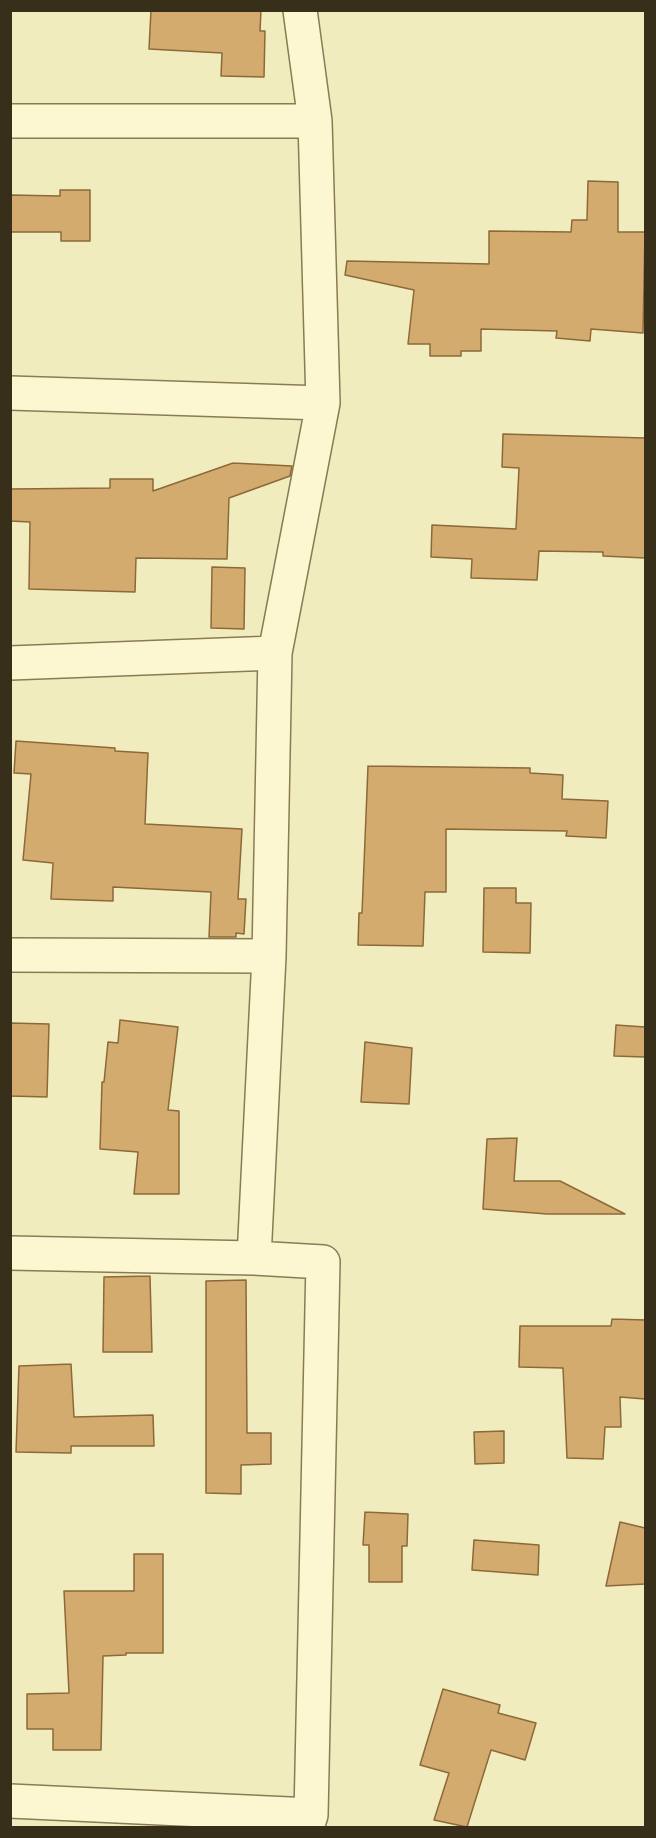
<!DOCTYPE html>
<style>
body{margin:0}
#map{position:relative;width:656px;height:1838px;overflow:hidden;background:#f1ecbd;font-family:Spectral,serif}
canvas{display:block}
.frame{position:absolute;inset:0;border:12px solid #382f1b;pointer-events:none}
</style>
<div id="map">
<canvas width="656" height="1838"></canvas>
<div class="frame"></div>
</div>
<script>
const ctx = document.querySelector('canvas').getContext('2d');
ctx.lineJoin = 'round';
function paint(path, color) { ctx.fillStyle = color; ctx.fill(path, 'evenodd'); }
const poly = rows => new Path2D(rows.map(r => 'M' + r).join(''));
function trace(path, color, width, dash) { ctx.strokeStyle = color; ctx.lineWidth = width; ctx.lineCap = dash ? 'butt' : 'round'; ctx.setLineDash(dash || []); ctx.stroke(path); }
const building = poly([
 [151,10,261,10,260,31,265,31,264,77,221,76,222,53,149,49,151,10],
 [588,181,618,182,618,232,645,232,643,333,591,329,590,341,556,338,557,331,481,329,481,351,461,351,461,356,430,356,430,344,408,344,414,290,345,275,347,261,489,264,489,231,571,232,572,220,587,220,588,181],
 [60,190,90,190,90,241,61,241,61,232,10,232,10,195,60,196,60,190],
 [503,434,645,438,645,558,603,556,603,552,539,551,537,580,471,578,472,559,431,557,432,525,516,529,519,468,502,467,503,434],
 [233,463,292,466,290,476,229,498,227,559,136,558,135,592,29,589,30,522,10,521,10,489,110,488,110,479,153,479,153,491,233,463],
 [212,567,245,568,244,629,211,628,212,567],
 [16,741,115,748,115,751,148,753,145,824,242,829,238,899,246,899,244,934,236,933,236,937,209,937,211,892,113,887,113,901,51,899,53,863,23,860,31,774,14,773,16,741],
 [368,766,530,768,530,773,563,775,562,799,608,801,606,838,566,836,567,831,446,829,446,892,425,892,423,946,358,945,359,913,362,913,368,766],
 [484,888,516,888,516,903,531,903,530,953,483,952,484,888],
 [120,1020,178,1027,168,1110,179,1111,179,1194,134,1194,138,1152,100,1149,102,1082,104,1082,108,1042,118,1043,120,1020],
 [10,1023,49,1024,47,1097,10,1096,10,1023],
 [616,1025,645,1027,645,1057,614,1056,616,1025],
 [365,1042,412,1048,409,1104,361,1102,365,1042],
 [517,1138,514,1181,560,1181,625,1214,547,1214,483,1209,487,1139,517,1138],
 [150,1276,152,1352,103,1352,104,1277,150,1276],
 [246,1280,247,1433,271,1433,271,1464,241,1465,241,1494,206,1493,206,1281,246,1280],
 [612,1319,645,1320,645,1399,620,1397,621,1427,605,1427,603,1459,567,1458,563,1368,519,1367,520,1326,611,1326,612,1319],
 [71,1364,74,1417,153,1415,154,1446,71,1446,71,1453,16,1452,19,1366,71,1364],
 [504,1431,504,1463,475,1464,474,1432,504,1431],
 [365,1512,408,1514,407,1546,402,1546,402,1582,369,1582,369,1545,363,1545,365,1512],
 [620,1522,645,1528,645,1584,606,1586,620,1522],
 [474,1540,539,1545,538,1575,472,1570,474,1540],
 [134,1554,163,1554,163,1653,126,1653,126,1655,103,1656,101,1750,53,1750,53,1729,27,1729,27,1694,69,1693,64,1591,134,1591,134,1554],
 [443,1689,500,1705,498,1713,536,1723,525,1760,491,1750,467,1827,434,1820,449,1773,420,1765,443,1689]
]);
paint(building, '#d3ab6f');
trace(building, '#8c6938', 1.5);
const street = poly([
 [10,121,315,121],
 [10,393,323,403],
 [10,663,275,653],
 [10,955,269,956],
 [10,1253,254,1258,323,1262,311,1815,307,1828],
 [254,1258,269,956,275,653,323,403,315,121,300,10],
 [10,1801,311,1815]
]);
trace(street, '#8a7b55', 36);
trace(street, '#fcf7d0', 33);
</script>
